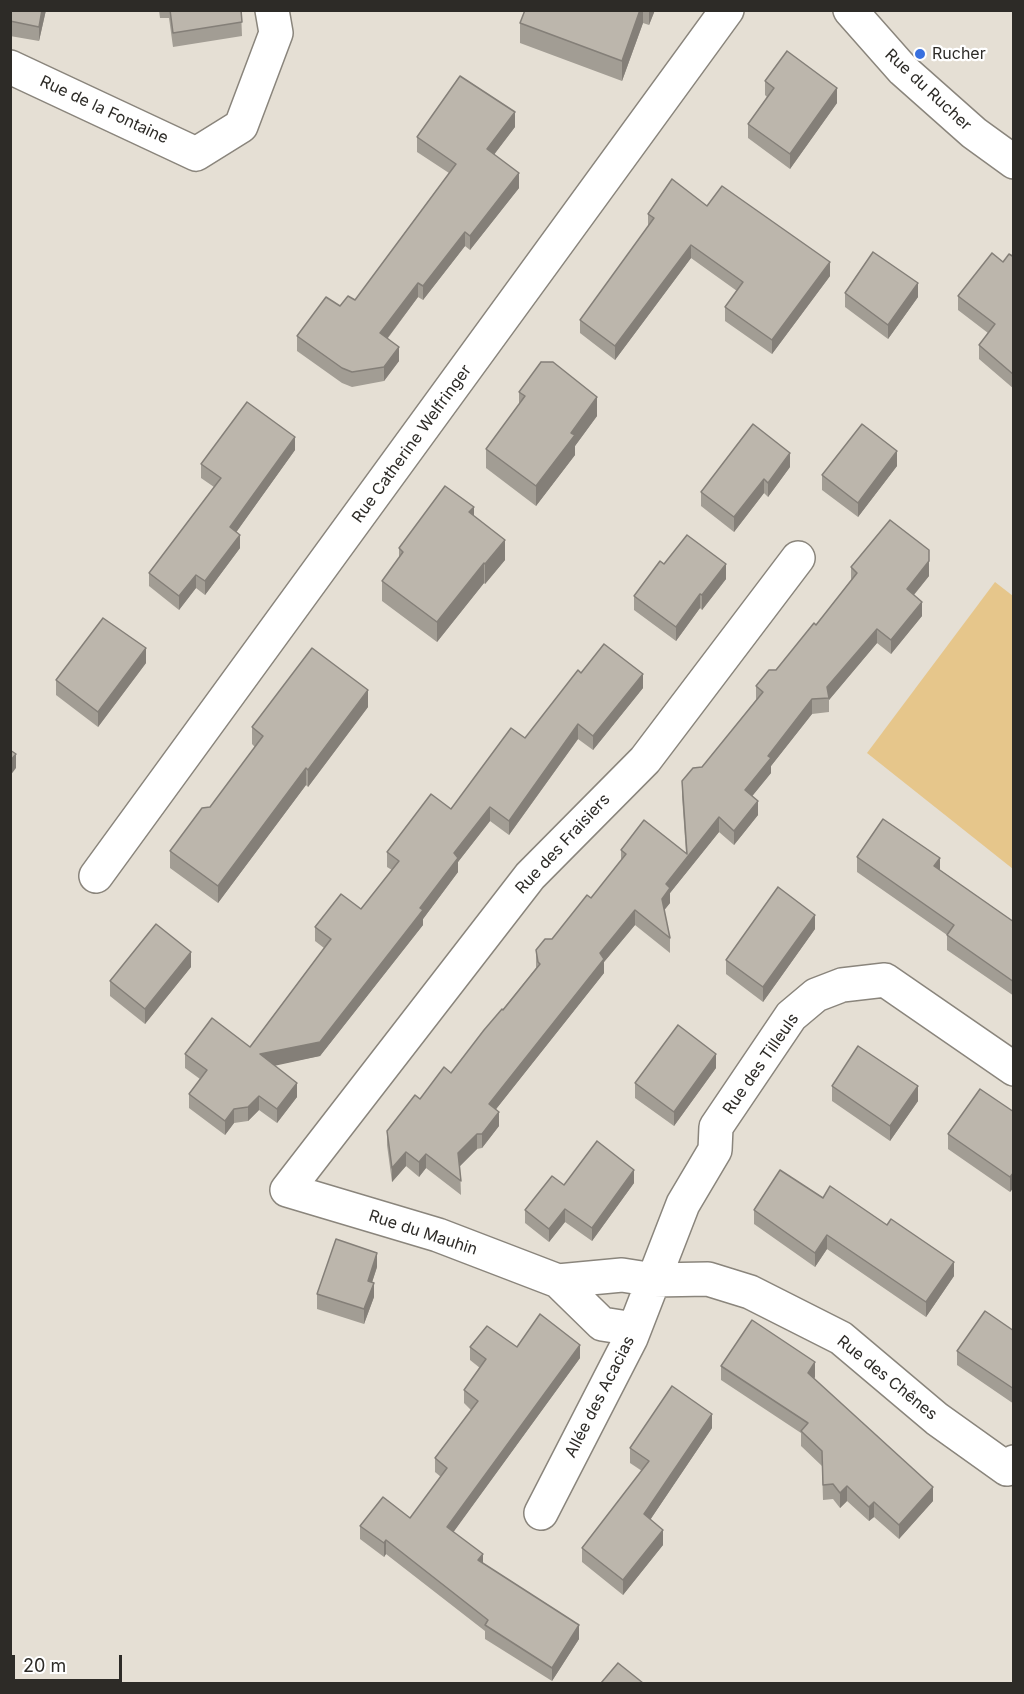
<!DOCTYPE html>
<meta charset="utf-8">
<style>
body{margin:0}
#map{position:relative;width:1024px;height:1694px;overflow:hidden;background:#e5dfd4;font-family:Inter,sans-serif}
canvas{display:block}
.frame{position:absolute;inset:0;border:12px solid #2d2b27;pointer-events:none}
.scale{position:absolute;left:12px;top:1655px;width:110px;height:27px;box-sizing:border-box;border:3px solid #2d2b27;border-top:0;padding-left:8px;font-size:18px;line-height:21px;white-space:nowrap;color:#2d2b27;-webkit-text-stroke:4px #fff;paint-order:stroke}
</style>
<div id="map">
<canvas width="1024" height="1694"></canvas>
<div class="frame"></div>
<div class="scale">20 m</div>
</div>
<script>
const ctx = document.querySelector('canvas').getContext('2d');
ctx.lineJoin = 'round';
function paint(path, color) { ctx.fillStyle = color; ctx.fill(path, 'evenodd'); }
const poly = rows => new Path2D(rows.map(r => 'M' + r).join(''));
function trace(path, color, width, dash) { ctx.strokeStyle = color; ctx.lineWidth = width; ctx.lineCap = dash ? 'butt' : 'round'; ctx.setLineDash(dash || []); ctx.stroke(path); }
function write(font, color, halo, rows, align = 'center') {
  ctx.font = font + ' Inter,sans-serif'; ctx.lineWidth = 4.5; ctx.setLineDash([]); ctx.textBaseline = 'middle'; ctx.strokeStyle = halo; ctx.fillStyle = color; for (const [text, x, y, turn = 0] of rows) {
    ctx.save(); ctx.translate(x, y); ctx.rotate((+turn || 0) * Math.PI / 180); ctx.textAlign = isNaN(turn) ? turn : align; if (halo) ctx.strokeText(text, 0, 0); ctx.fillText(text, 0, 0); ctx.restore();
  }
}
paint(poly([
 [995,582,1013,596,1013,869,867,753]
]), '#e6c68b');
const street = poly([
 [850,10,903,70,974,133,1014,162],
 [10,67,196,154,241,126,276,33,272,10],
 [96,876,727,10],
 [558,1281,622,1275,654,1280,708,1279,750,1292,841,1338,937,1419,1007,1469,1014,1462],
 [634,1329,602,1324,558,1281,438,1235,287,1190,530,876,645,760,798,558],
 [541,1513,631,1338,683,1204,715,1150,716,1127,791,1016,816,995,842,985,885,980,1014,1069]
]);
trace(street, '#8a857c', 36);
trace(street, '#fff', 33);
paint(poly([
 [10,10,46,10,39,41,10,36],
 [159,10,241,10,242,36,173,47,169,18,160,18],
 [525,10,655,10,649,25,643,23,622,81,520,43,520,23],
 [765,81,837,103,790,169,748,138,748,124,767,97,765,95],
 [515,127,494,154,519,188,470,250,465,246,423,300,418,297,388,338,399,361,384,381,352,387,342,383,297,351,297,336,340,306,355,300,449,173,417,152,417,137],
 [707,206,830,276,772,354,725,321,725,307,737,291,691,258,615,360,580,333,580,320,648,227,648,214],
 [1014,257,1014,389,979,359,979,345,988,333,958,310,958,296,1003,262],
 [845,293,918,297,888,339,845,307],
 [519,392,597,416,575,446,575,455,536,506,486,468,486,449,519,404],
 [295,450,236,532,240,548,205,595,196,588,179,610,149,586,149,573,214,487,201,478,201,464],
 [897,466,858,517,822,490,822,475],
 [790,467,768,497,764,493,734,532,701,506,701,492],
 [474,516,505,560,485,584,484,583,437,642,382,601,382,581,399,558,399,548],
 [664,564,726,579,702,610,700,608,676,641,634,610,634,596],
 [851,567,929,576,914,595,922,616,891,654,877,643,829,700,829,712,812,714,771,766,771,773,752,796,758,815,734,845,719,832,670,893,670,903,664,910,670,938,670,953,635,925,604,962,604,973,496,1109,499,1126,482,1148,477,1149,460,1166,461,1195,426,1168,419,1177,406,1166,392,1182,387,1145,387,1131,420,1099,451,1073,536,968,536,950,552,939,591,898,621,860,621,850,686,853,682,796,682,781,702,767,756,700,756,686,776,670,816,625,851,580],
 [146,663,98,727,56,695,56,680],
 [581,673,643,688,593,750,578,739,509,835,490,821,458,862,458,872,423,919,423,925,320,1056,274,1065,297,1097,277,1123,259,1110,248,1121,234,1123,225,1135,189,1108,189,1094,200,1079,185,1068,185,1054,250,1047,324,948,315,941,315,927,361,909,392,870,387,867,387,852,451,809,525,738],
 [368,707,308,787,306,785,218,903,170,868,170,851,210,807,255,747,252,744,252,727],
 [857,857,940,870,1014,922,1014,996,947,950,947,935,857,872],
 [815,929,763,1002,726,974,726,960],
 [191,967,145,1024,110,996,110,981],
 [716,1068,674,1126,635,1098,635,1083],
 [832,1086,918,1101,890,1141,832,1101],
 [1014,1112,1014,1187,1010,1192,948,1149,948,1134],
 [634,1183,592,1241,565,1222,549,1242,525,1223,525,1210,564,1185],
 [823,1198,954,1276,926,1317,827,1249,815,1267,754,1224,754,1210],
 [377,1267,372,1282,374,1297,364,1324,317,1309,317,1294],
 [1014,1331,1014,1404,957,1365,957,1351],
 [470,1347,517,1347,580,1358,453,1532,483,1563,579,1639,552,1681,485,1639,485,1631,386,1554,384,1557,360,1539,360,1526,410,1518,441,1477,435,1472,435,1458,471,1410,464,1403,464,1390,480,1368,470,1360],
 [721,1366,815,1377,814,1379,933,1501,899,1539,874,1517,869,1521,847,1501,840,1508,833,1499,823,1500,822,1466,801,1446,801,1433,721,1380],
 [712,1428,650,1520,663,1545,623,1595,582,1562,582,1548,642,1471,630,1463,630,1448]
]), '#a29d94');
paint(poly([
 [42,10,46,10,39,41,39,27],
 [640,10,643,10,643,23,622,81,622,61],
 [649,10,655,10,649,25],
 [837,88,837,103,790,169,790,154],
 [515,112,515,127,487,164,487,149],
 [519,173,519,188,470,250,470,236],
 [465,232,465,246,423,300,423,286],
 [691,245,691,258,615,360,615,346],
 [830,262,830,276,772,354,772,340],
 [418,283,418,297,380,348,380,333],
 [918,283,918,297,888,339,888,325],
 [399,347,399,361,384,381,384,367],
 [597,397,597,416,575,446,575,455,536,506,536,486,571,433],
 [295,437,295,450,230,541,230,527],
 [897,451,897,466,858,517,858,503],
 [790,453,790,467,768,497,768,483],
 [764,479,764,493,734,532,734,517],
 [474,507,474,527,469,512],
 [240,535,240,548,205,595,205,581],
 [505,540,505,560,485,584,485,564],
 [929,561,929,576,907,603,907,589],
 [484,563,484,583,437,642,437,622],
 [726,564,726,579,702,610,702,595],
 [196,575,196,588,179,610,179,596],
 [700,594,700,608,676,641,676,627],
 [922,602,922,616,891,654,891,640],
 [877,629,877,643,829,700,827,687],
 [146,648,146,663,98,727,98,712],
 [643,674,643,688,593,750,593,736],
 [368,690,368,707,308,787,308,770],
 [812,699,812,714,771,766,771,773,745,805,745,790,768,756],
 [578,724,578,739,509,835,509,821],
 [16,754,16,768,10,776,10,761],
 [306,768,306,785,218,903,218,886],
 [758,801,758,815,734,845,734,831],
 [490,807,490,821,458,862,458,872,423,919,423,925,320,1056,260,1069,260,1054,420,908,454,853],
 [719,817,719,832,670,893,670,903,662,913,662,899,666,884],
 [940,858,940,873,934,866],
 [635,910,635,925,604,962,604,973,489,1118,489,1104,600,953],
 [815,915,815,929,763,1002,763,987],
 [191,952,191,967,145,1024,145,1009],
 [716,1054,716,1068,674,1126,674,1112],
 [297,1083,297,1097,277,1123,277,1109],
 [918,1086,918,1101,890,1141,890,1126],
 [259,1096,259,1110,248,1121,248,1107],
 [234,1109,234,1123,225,1135,225,1121],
 [499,1112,499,1126,482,1148,482,1134],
 [477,1134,477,1149,458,1168,458,1153],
 [406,1152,406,1166,392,1182,392,1168],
 [426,1154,426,1168,419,1177,419,1162],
 [634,1170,634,1183,592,1241,592,1228],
 [1014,1172,1014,1187,1010,1192,1010,1177],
 [565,1209,565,1222,549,1242,549,1229],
 [827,1235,827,1249,815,1267,815,1253],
 [377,1253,377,1267,368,1295,368,1281],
 [954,1262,954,1276,926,1317,926,1302],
 [374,1283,374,1297,364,1324,364,1309],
 [580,1345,580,1358,447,1541,447,1527],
 [815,1362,815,1377,808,1388,808,1373],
 [712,1414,712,1428,644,1529,644,1514],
 [847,1486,847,1501,840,1508,840,1493],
 [933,1487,933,1501,899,1539,899,1525],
 [874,1502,874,1517,869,1521,869,1507],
 [663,1530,663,1545,623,1595,623,1580],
 [386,1540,386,1554,384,1557,384,1543],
 [483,1554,483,1567,478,1560],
 [579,1625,579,1639,552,1681,552,1668]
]), '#847f78');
const building = poly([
 [10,10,42,10,39,27,10,21,10,10],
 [170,10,241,10,242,22,173,33,170,10],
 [525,10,640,10,622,61,520,23,525,10],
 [787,51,837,88,790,154,748,124,774,88,765,81,787,51],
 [460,76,515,112,487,149,519,173,470,236,465,232,423,286,418,283,380,333,399,347,384,367,352,372,342,368,297,336,326,297,340,306,348,296,355,300,456,164,417,137,460,76],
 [672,179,707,206,722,186,830,262,772,340,725,307,743,282,691,245,615,346,580,320,654,218,648,214,672,179],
 [873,252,918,283,888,325,845,293,873,252],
 [992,253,1003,262,1009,254,1014,257,1014,375,979,345,995,324,958,296,992,253],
 [541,362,553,362,597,397,571,433,575,435,536,486,486,449,525,396,519,392,541,362],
 [247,402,295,437,230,527,240,535,205,581,196,575,179,596,149,573,221,478,201,464,247,402],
 [753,424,790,453,768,483,764,479,734,517,701,492,753,424],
 [862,424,897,451,858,503,822,475,862,424],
 [445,486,474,507,469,512,505,540,485,564,484,563,437,622,382,581,403,552,399,548,445,486],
 [890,520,929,550,929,561,907,589,922,602,891,640,877,629,827,687,829,698,812,699,768,756,771,758,745,790,758,801,734,831,719,817,666,884,670,888,662,899,670,938,635,910,600,953,604,959,489,1104,499,1112,482,1134,477,1134,458,1153,461,1181,426,1154,419,1162,406,1152,392,1168,387,1131,415,1095,420,1099,444,1067,451,1073,484,1030,502,1009,503,1010,540,964,538,962,536,950,545,939,552,939,587,895,591,898,626,854,621,850,644,820,687,854,682,781,693,768,702,767,763,692,756,686,769,670,776,670,814,623,816,625,857,573,851,567,890,520],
 [687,535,726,564,702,595,700,594,676,627,634,596,660,561,664,564,687,535],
 [103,618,146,648,98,712,56,680,103,618],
 [604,644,643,674,593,736,578,724,509,821,490,807,454,853,458,858,420,908,423,910,320,1042,260,1054,297,1083,277,1109,259,1096,248,1107,234,1109,225,1121,189,1094,207,1070,185,1054,212,1018,250,1047,331,939,315,927,341,894,361,909,399,861,387,852,431,794,451,809,511,728,525,738,578,670,581,673,604,644],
 [312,648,368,690,308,770,306,768,218,886,170,851,202,808,210,807,263,736,252,727,312,648],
 [10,750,16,754,10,761,10,750],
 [883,819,940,858,934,866,1014,922,1014,982,947,935,954,925,857,857,883,819],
 [778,887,815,915,763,987,726,960,778,887],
 [156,924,191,952,145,1009,110,981,156,924],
 [678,1025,716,1054,674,1112,635,1083,678,1025],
 [858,1046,918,1086,890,1126,832,1086,858,1046],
 [980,1089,1014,1112,1014,1172,1010,1177,948,1134,980,1089],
 [597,1141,634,1170,592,1228,565,1209,549,1229,525,1210,552,1176,564,1185,597,1141],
 [780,1170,823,1198,830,1186,887,1225,891,1219,954,1262,926,1302,827,1235,815,1253,754,1210,780,1170],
 [336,1239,377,1253,368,1281,374,1283,364,1309,317,1294,336,1239],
 [985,1311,1014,1331,1014,1389,957,1351,985,1311],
 [540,1314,580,1345,447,1527,483,1554,478,1560,579,1625,552,1668,485,1625,488,1620,386,1540,384,1543,360,1526,383,1497,410,1518,447,1468,435,1458,478,1401,464,1390,486,1359,470,1347,487,1326,517,1347,540,1314],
 [752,1320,815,1362,808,1373,933,1487,899,1525,874,1502,869,1507,847,1486,840,1493,833,1484,823,1485,822,1451,801,1431,808,1423,721,1366,752,1320],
 [672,1386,712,1414,644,1514,663,1530,623,1580,582,1548,649,1461,630,1448,672,1386],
 [618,1663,643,1683,601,1683,618,1663]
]);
paint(building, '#bcb6ac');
trace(building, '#847f78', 1.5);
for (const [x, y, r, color] of [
 [920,54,6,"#3970df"]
]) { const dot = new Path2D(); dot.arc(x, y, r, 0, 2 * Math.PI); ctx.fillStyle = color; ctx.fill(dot); trace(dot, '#fff', 2); }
write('16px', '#2d2b27', '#fff', [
 ["Rucher",932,54]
], 'left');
write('16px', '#2d2b27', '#fff', [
 ["Rue du Rucher",928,90,43],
 ["Rue de la Fontaine",104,110,25],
 ["Rue Catherine Welfringer",412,444,-54],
 ["Rue des Fraisiers",563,844,-47],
 ["Rue des Tilleuls",761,1064,-55],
 ["Rue du Mauhin",423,1233,18],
 ["Rue des Chênes",887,1378,39],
 ["Allée des Acacias",600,1397,-63]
]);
</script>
